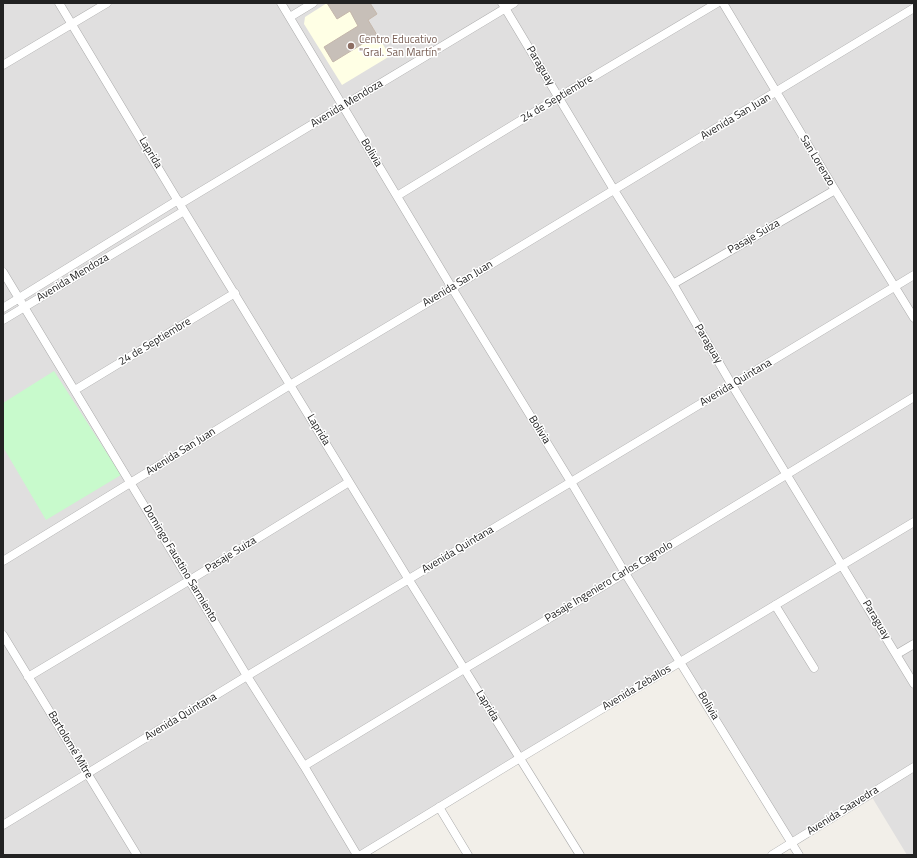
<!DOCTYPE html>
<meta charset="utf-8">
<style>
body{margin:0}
#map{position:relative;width:917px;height:858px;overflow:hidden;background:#f2efe9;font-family:"Titillium Web",sans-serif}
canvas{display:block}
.frame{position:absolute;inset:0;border:4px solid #222;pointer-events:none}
</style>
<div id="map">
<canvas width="917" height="858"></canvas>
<div class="frame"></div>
</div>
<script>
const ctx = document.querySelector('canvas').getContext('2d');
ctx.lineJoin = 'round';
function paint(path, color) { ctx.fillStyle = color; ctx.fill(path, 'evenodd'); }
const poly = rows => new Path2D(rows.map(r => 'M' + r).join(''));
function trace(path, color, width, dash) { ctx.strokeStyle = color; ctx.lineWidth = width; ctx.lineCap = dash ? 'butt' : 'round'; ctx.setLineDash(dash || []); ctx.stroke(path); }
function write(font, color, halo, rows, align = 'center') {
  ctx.font = font + ' "Titillium Web",sans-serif'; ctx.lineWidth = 3; ctx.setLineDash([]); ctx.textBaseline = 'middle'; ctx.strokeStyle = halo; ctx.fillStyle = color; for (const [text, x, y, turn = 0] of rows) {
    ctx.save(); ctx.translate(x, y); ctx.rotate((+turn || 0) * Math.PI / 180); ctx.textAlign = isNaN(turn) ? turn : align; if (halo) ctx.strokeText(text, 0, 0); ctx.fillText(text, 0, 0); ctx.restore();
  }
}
paint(poly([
 [3,3,914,3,914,855,907,855,870,794,791,843,680,662,361,855,3,855]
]), '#e0dfdf');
paint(poly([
 [327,3,370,3,377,14,368,20,390,56,342,85,304,24,305,17]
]), '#ffffe5');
paint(poly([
 [54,371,121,475,46,520,3,447,3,403]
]), '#c8facc');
const building = poly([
 [327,3,370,3,377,14,368,20,377,35,333,62,324,47,358,26,350,11,337,19,327,3]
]);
paint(building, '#c7bfb8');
trace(building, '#c4b6ab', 1);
const street = poly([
 [59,3,184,211,409,580,580,855],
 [281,3,452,288,571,482,625,573,799,855],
 [502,3,614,190,673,284,732,385,914,684],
 [723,3,835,190,914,318],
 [290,17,313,3],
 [3,65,107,3],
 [397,196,559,97,717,3],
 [180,204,514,3],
 [3,272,247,676,304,766,357,855],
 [673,284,835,190],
 [3,308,178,200],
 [3,320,184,211],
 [75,390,235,293],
 [3,561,290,385,452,288,914,8],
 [775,605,814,668],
 [3,635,137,855],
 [897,654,914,644],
 [28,677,190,580,349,482],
 [304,766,464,669,625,573,914,397],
 [439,807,468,855],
 [3,825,247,676,571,482,914,275],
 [361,855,520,758,914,522],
 [772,855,914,767]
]);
trace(street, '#a9a9a9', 9);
trace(street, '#fff', 8);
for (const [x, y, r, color] of [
 [351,46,4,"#8d6e63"]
]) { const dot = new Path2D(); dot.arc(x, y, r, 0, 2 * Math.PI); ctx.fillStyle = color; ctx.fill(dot); trace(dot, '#fff', 1.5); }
write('11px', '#785e54', '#fff', [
 ["Centro Educativo",359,40],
 ["\"Gral. San Martín\"",359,53]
], 'left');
write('11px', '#222', '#fff', [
 ["Paraguay",540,66,59],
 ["24 de Septiembre",557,99,-31],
 ["Avenida Mendoza",347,104,-31],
 ["Avenida San Juan",736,117,-31],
 ["Laprida",150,153,59],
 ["Bolivia",371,153,59],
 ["San Lorenzo",817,161,59],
 ["Pasaje Suiza",754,237,-30],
 ["Avenida Mendoza",73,278,-31],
 ["Avenida San Juan",458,284,-31],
 ["24 de Septiembre",155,342,-31],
 ["Paraguay",708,344,59],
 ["Avenida Quintana",736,383,-31],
 ["Laprida",318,430,59],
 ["Bolivia",539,430,58],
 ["Avenida San Juan",181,452,-32],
 ["Avenida Quintana",458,550,-31],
 ["Pasaje Suiza",231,555,-32],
 ["Domingo Faustino Sarmiento",180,564,59],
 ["Pasaje Ingeniero Carlos Cagnolo",609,582,-31],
 ["Paraguay",876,620,59],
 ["Avenida Zeballos",637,688,-31],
 ["Laprida",487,706,58],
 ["Bolivia",708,706,59],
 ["Avenida Quintana",181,717,-31],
 ["Bartolomé Mitre",70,745,59],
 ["Avenida Saavedra",843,811,-32]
]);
</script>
